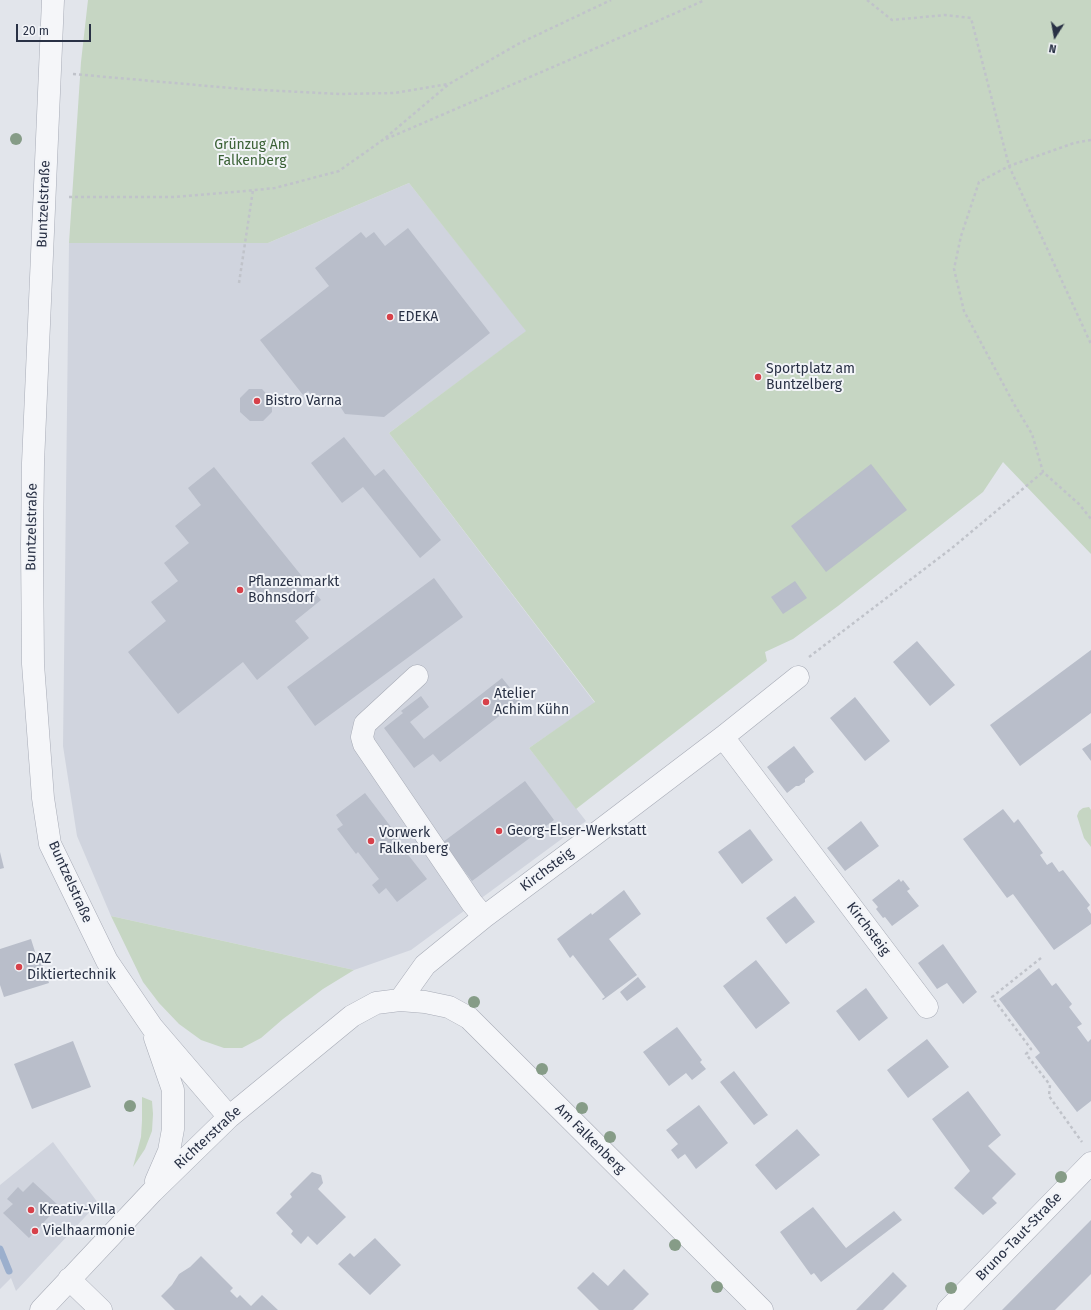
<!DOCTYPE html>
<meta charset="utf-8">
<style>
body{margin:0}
#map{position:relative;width:1091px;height:1310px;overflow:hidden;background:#e2e5eb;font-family:"Fira Sans",sans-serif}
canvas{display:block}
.north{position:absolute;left:1035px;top:16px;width:40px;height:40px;-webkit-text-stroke:3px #f2f4f8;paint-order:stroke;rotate:191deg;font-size:11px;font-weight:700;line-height:16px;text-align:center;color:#293145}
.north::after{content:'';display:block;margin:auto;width:14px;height:18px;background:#293145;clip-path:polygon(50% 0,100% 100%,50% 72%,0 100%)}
.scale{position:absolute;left:16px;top:24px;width:75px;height:18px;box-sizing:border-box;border:2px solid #293145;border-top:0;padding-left:5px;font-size:12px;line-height:14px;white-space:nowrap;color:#293145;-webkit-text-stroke:3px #f2f4f8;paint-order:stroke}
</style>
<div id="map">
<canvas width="1091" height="1310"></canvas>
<div class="north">N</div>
<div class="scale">20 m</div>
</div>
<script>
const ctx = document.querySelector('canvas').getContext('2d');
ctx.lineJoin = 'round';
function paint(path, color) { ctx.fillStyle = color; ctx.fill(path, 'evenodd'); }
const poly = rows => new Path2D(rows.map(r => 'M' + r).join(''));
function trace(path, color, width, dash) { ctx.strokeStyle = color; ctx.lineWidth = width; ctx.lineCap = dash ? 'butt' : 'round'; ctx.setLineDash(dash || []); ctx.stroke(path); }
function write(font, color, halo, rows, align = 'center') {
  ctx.font = font + ' "Fira Sans",sans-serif'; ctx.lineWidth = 4; ctx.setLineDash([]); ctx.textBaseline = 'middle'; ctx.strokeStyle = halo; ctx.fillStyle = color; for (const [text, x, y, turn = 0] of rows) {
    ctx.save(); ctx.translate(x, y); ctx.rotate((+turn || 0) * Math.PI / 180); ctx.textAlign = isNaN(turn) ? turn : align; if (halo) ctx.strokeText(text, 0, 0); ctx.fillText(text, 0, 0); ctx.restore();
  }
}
paint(poly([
 [409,183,527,331,389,433,595,703,529,748,586,821,411,950,354,970,111,916,77,836,63,746,69,243,268,243],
 [53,1142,98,1203,16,1291,11,1278,0,1289,0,1185]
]), '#d0d4de');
paint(poly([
 [88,0,1091,0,1091,554,1003,462,983,492,838,606,793,639,765,652,767,661,576,809,529,748,595,702,389,433,526,331,409,183,268,243,69,243,81,62],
 [1089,807,1091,810,1091,847,1084,838,1077,816,1079,811,1083,808],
 [111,916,354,970,323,989,283,1019,261,1038,242,1048,224,1048,201,1040,179,1024,159,1003,143,982],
 [142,1097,152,1101,153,1114,152,1131,145,1149,133,1167,141,1137,142,1121]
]), '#c6d6c3');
trace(poly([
 [0,1249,9,1271]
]), '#9bafcd', 7);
paint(poly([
 [408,228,490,333,384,417,345,414,336,400,330,404,316,401,308,391,303,395,260,340,329,286,315,268,361,232,366,238,374,232,385,246],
 [249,389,262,389,272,400,272,412,263,421,250,421,240,412,240,398],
 [344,437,375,476,384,469,441,540,420,558,363,487,342,503,311,463],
 [871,464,907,510,826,572,791,526],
 [214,467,321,600,295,621,309,638,257,680,243,662,178,714,128,652,166,621,151,602,178,581,164,563,189,543,175,526,201,505,188,488],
 [434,578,463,617,315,726,287,687],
 [795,581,807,598,783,614,771,597],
 [917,641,955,685,930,706,893,662],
 [1091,650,1091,713,1020,766,990,725],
 [502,678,520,700,440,762,433,754,414,768,384,728,403,713,401,711,421,696,429,707,410,722,424,739],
 [855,697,890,741,865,761,830,718],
 [1091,743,1091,761,1082,749],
 [794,746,814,772,805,779,805,782,799,786,796,786,787,793,767,767],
 [525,781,554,820,472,881,443,842],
 [365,793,391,827,388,829,427,879,397,902,386,888,379,894,372,885,379,879,358,852,356,854,337,829,343,825,336,815],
 [1003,809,1014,823,1018,819,1043,853,1040,855,1047,865,1052,862,1059,872,1063,870,1090,905,1087,908,1091,914,1091,924,1054,950,1013,894,1007,898,963,839],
 [861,821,879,846,845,871,827,848],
 [750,829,773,860,742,884,718,852],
 [0,852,4,868,0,869],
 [899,879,901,882,903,880,910,889,907,891,919,906,892,926,885,917,883,918,876,909,878,907,872,900],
 [624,890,641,914,609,939,637,975,603,1000,602,999,605,997,573,955,570,958,557,939,591,913,592,915],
 [795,896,815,922,786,944,766,918],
 [31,939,37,958,40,957,49,983,4,997,0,985,0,949],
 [943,944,977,992,963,1004,947,983,937,989,918,963],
 [756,960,790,1003,756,1029,723,986],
 [1039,968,1052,986,1056,983,1072,1004,1069,1007,1082,1024,1077,1027,1088,1042,1091,1039,1091,1101,1077,1112,1035,1057,1040,1053,999,999],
 [638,977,646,987,627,1001,620,992],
 [866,988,888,1018,859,1041,836,1011],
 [677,1027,702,1060,700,1062,706,1069,692,1080,686,1073,669,1086,643,1052],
 [927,1039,949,1067,908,1098,887,1070],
 [73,1041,91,1087,32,1109,14,1064],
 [734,1071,768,1115,754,1125,720,1082],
 [968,1091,1001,1135,988,1146,1016,1174,992,1198,997,1203,983,1215,954,1188,970,1171,932,1119],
 [699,1105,728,1143,696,1169,685,1154,678,1159,671,1150,678,1144,666,1130],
 [797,1129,820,1155,776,1190,755,1165],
 [312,1172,321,1175,323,1183,318,1189,346,1217,317,1245,308,1236,301,1244,291,1234,293,1231,276,1213,292,1197,290,1194],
 [33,1182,59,1206,29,1238,3,1213,13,1204,7,1199,18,1187,23,1192],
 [813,1207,846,1248,894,1211,902,1220,821,1282,814,1273,811,1275,780,1232],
 [1091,1220,1091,1274,1055,1310,1002,1310],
 [375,1238,401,1265,370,1295,338,1264,350,1253,354,1257],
 [201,1256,233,1288,230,1291,237,1298,240,1295,251,1306,262,1295,278,1310,175,1310,161,1296,172,1285,179,1274,190,1267],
 [624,1269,649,1294,633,1310,599,1310,577,1288,593,1272,608,1286],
 [893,1272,907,1286,883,1310,856,1310]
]), '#b9beca');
const minor = poly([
 [53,0,33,463,32,546,33,664,43,798,50,844,107,961,152,1027,229,1117],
 [417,676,365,724,362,737,364,744,472,903,484,917],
 [723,737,927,1007],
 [400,1000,425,965,484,917,594,835,723,737,798,677],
 [155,1038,173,1090,173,1129,169,1151,156,1181],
 [69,1279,101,1310],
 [41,1310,152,1192,229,1117,352,1016,376,1003,400,1000,425,1002,449,1007,469,1018,762,1310],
 [948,1310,1091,1163]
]);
trace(minor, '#a7abb6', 23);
trace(poly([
 [867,0,892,20,945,15,971,18,1009,166,1091,344],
 [73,74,242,89,340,94,395,93,448,84],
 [386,139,560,64,705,0],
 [1091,140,1074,143,1009,166,979,182,961,236,954,269,964,311,1014,404,1032,434,1043,472,1079,504,1091,519],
 [69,197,174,197,235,192,275,188,339,171,384,139,449,84,518,44,611,0],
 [239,283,253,190],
 [809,657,952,548,1043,472],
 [1041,958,992,997,1031,1049,1026,1054,1050,1085,1049,1096,1082,1142]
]), '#c0c3ca', 2.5, [3, 3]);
trace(minor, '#f5f6f9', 22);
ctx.fillStyle = '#869c87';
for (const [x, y] of [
 [16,139],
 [474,1002],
 [542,1069],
 [130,1106],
 [582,1108],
 [610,1137],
 [1061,1177],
 [675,1245],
 [717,1287],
 [951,1288]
]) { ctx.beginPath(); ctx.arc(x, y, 6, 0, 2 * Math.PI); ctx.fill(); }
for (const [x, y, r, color] of [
 [390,317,4,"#d7414a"],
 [758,377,4,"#d7414a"],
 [257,401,4,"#d7414a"],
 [240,590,4,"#d7414a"],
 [486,702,4,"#d7414a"],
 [499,831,4,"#d7414a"],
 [371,841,4,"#d7414a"],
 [19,967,4,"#d7414a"],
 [31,1210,4,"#d7414a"],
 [35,1231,4,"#d7414a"]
]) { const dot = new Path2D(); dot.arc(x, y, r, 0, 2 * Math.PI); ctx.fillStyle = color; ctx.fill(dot); trace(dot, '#f2f4f8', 1.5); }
write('14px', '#3a6135', '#f2f4f8', [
 ["Grünzug Am",252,145],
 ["Falkenberg",252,161]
]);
write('14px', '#293145', '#f2f4f8', [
 ["Buntzelstraße",44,204,-88],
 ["Buntzelstraße",32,527,-89],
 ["Kirchsteig",547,870,-37],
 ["Buntzelstraße",70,882,66],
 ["Kirchsteig",868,929,53],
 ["Richterstraße",208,1138,-43],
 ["Am Falkenberg",590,1139,45],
 ["Bruno-Taut-Straße",1019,1237,-46]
]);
write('14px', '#293145', '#f2f4f8', [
 ["EDEKA",398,317],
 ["Sportplatz am",766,369],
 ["Buntzelberg",766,385],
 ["Bistro Varna",265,401],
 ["Pflanzenmarkt",248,582],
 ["Bohnsdorf",248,598],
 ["Atelier",494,694],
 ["Achim Kühn",494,710],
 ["Georg-Elser-Werkstatt",507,831],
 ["Vorwerk",379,833],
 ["Falkenberg",379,849],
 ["DAZ",27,959],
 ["Diktiertechnik",27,975],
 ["Kreativ-Villa",39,1210],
 ["Vielhaarmonie",43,1231]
], 'left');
</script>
